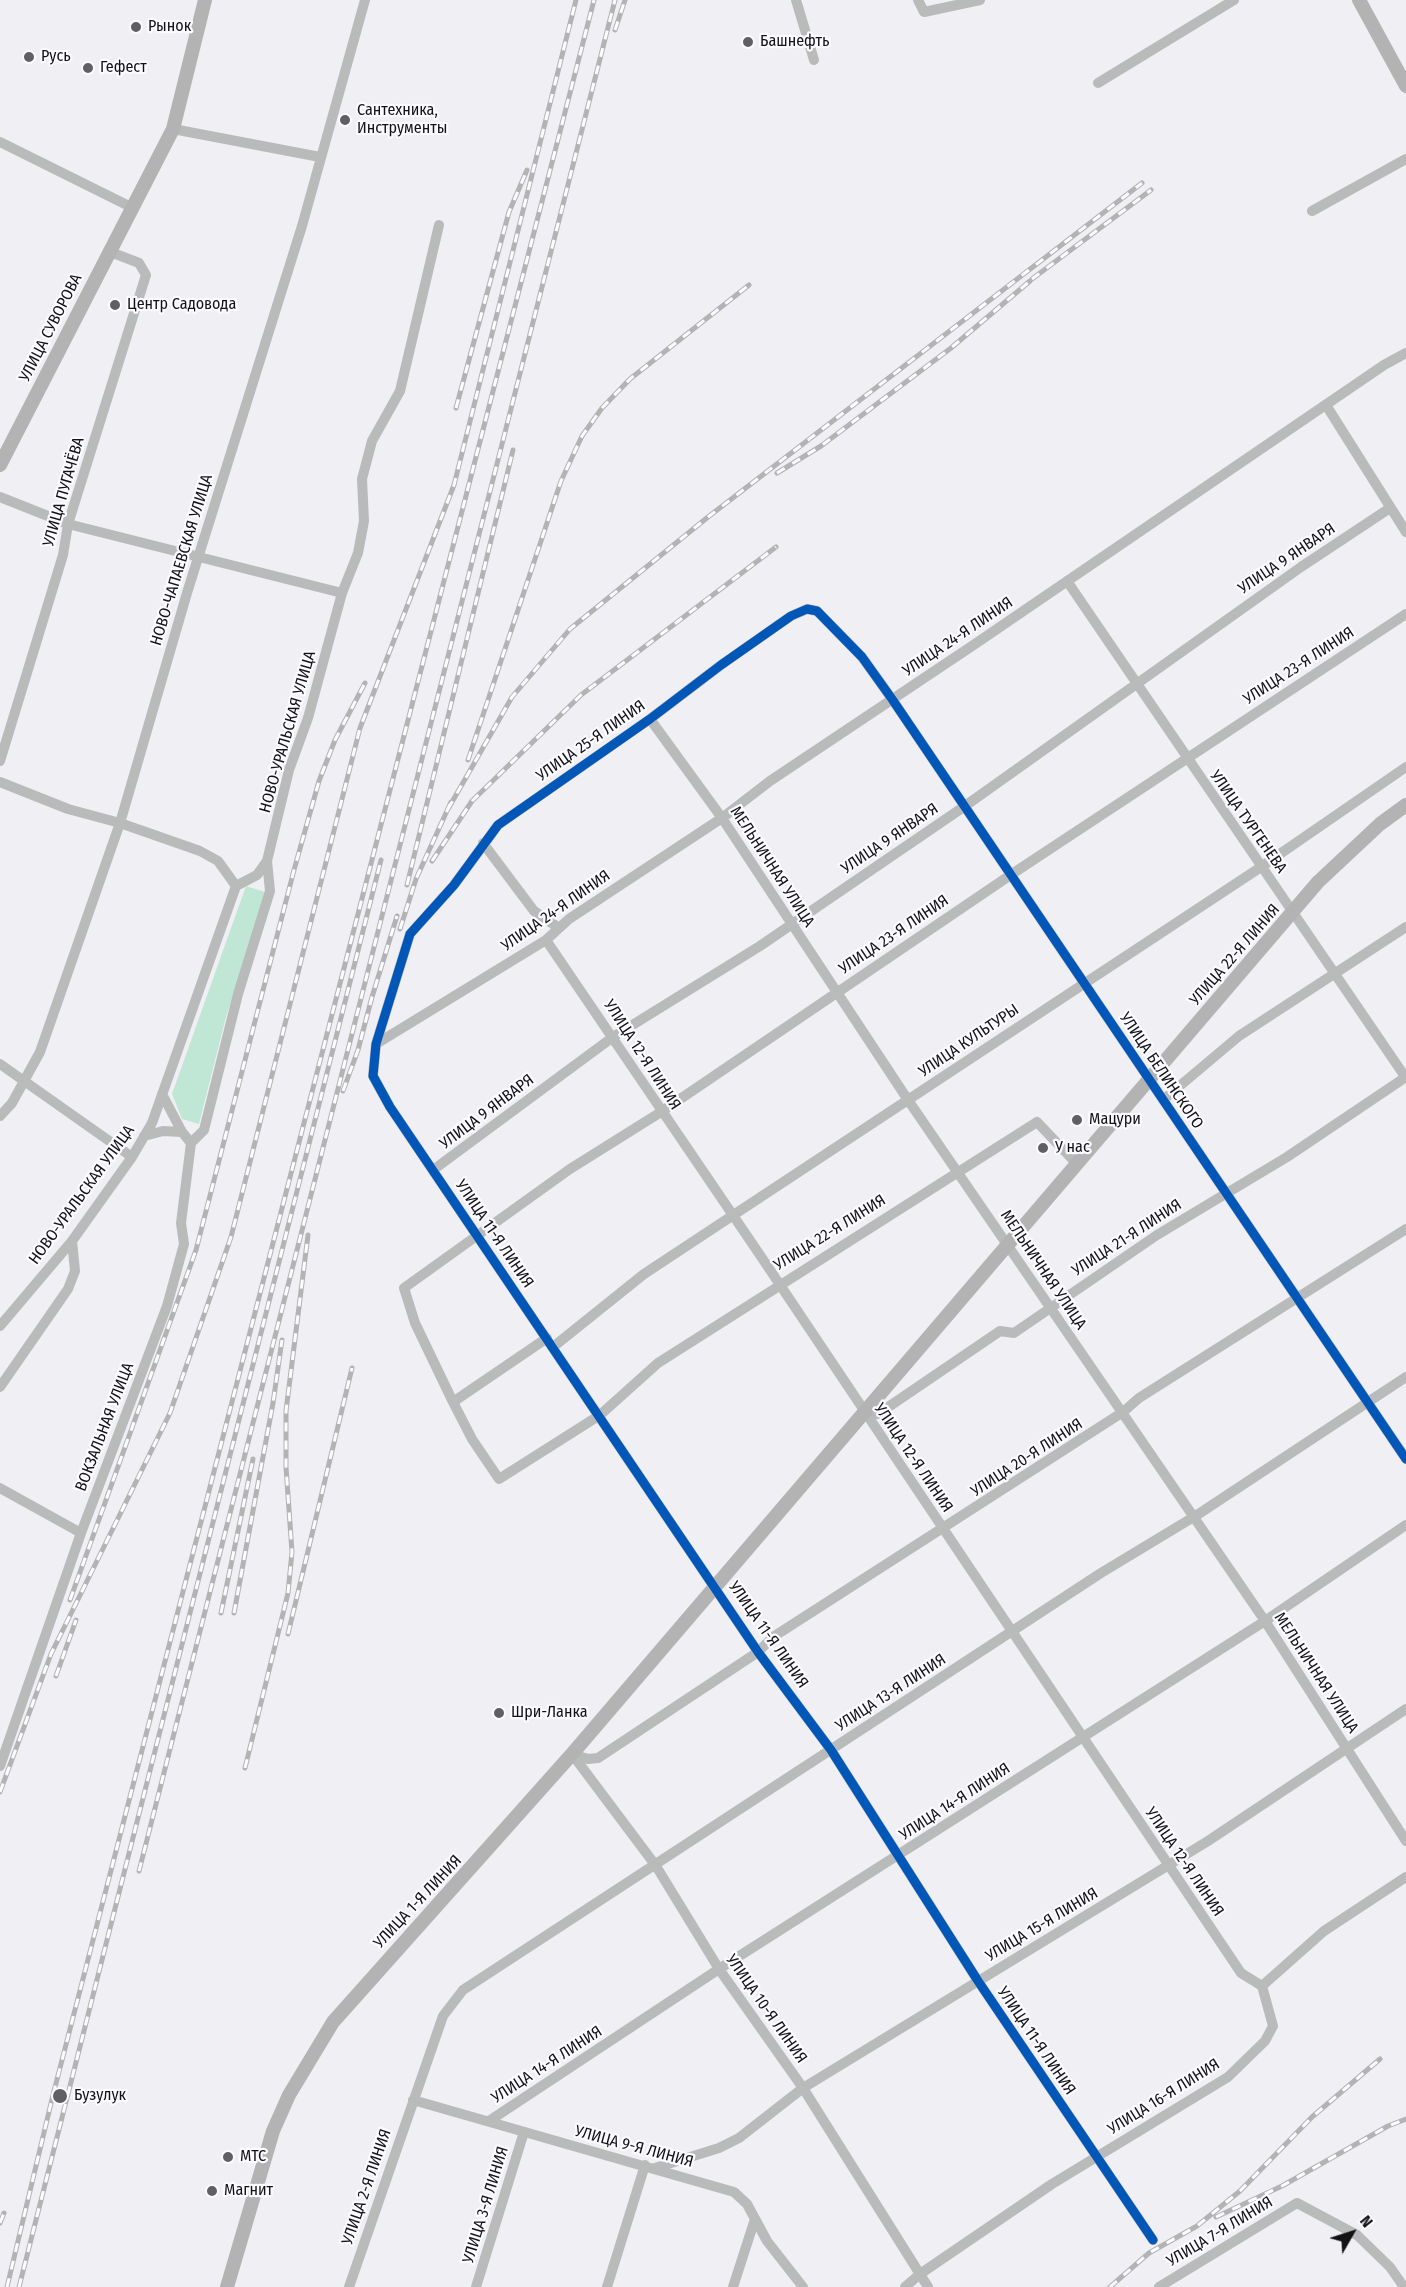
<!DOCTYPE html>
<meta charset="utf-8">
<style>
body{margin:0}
#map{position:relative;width:1406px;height:2287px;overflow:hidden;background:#efeff4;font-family:"Fira Sans Condensed",sans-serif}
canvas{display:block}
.north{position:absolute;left:1322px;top:2203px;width:60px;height:60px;-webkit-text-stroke:4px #fcfbff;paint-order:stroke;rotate:51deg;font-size:16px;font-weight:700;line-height:24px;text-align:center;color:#131316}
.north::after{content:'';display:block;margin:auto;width:21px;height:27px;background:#131316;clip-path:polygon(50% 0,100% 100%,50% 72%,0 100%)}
</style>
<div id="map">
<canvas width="1406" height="2287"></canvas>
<div class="north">N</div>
</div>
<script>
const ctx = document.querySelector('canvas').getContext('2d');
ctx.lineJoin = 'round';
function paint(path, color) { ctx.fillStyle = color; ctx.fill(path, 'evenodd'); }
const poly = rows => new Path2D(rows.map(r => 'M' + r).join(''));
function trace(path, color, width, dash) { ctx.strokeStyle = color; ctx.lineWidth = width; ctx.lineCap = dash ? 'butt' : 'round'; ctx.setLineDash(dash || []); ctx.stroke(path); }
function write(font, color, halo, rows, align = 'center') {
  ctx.font = font + ' "Fira Sans Condensed",sans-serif'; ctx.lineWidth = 4.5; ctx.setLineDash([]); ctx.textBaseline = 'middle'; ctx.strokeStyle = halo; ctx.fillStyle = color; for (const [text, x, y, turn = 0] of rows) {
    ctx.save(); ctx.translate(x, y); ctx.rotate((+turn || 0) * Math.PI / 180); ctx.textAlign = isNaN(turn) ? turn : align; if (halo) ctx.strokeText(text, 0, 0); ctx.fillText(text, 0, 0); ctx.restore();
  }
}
paint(poly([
 [246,886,265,892,226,1017,199,1124,182,1119,172,1094]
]), '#c0e7d5');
trace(poly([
 [796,0,814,60],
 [918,0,924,12,980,0],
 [1098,83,1234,0],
 [173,129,320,157],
 [0,142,133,208],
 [1312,211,1406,159],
 [1326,405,1406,532],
 [0,497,68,524,342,593],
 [1067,581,1406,1078],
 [650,719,722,818,908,1100,1265,1621,1406,1841],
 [0,761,63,555,68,524,146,275,139,263,108,251],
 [0,782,68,809,120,823,200,851,218,861,236,886],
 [483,843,534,911,559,928],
 [546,940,762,1258,1241,1973,1262,1986],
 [376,1044,546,940,569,919,722,818,770,781,975,644,1384,365,1406,353],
 [0,1064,132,1157],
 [162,1094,182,1132],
 [1163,1100,1239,1036,1406,927],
 [0,1116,12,1103,40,1052,120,823,187,593,302,226,365,0],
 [191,1143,204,1130,238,994,270,891,267,861],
 [433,1170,613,1037,760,946,965,806,1301,567,1390,508],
 [0,1326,72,1241,132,1157,152,1123,236,886,257,875,267,861,289,770,308,718,342,593,358,553,364,521,362,479,372,441,400,391,439,225],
 [547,1338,453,1402,415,1323,404,1288,570,1169,661,1112,1012,874,1406,614],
 [553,1347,644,1274,1261,867,1406,767],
 [0,1387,68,1289,75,1271,72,1241],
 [453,1402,472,1439,499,1479,600,1415,658,1363,1037,1122,1077,1164],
 [864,1414,878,1414,1000,1331,1014,1333,1157,1235,1287,1157,1406,1077],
 [0,1488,81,1533],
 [572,1754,588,1759,598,1758,758,1652,773,1637,1123,1412,1139,1398,1406,1229],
 [572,1754,656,1866,719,1969,803,2088,928,2287],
 [0,1766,81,1533,167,1306,184,1244,181,1223,191,1143,182,1132,163,1131,144,1136],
 [413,2100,734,2192,747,2204,767,2241,803,2287],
 [489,2121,719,1969,1265,1621,1406,1525],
 [655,2168,719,2148,739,2138,803,2088,1208,1841,1406,1709],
 [1153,2240,978,1981,831,1750,758,1652,390,1107,373,1076,376,1044,410,934,454,885,498,825,650,719,721,665,791,616,807,609,817,611,862,657,892,699,1406,1459],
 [349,2287,443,2016,463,1990,1101,1573,1197,1515,1406,1377],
 [476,2287,524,2132],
 [607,2287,645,2165],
 [733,2287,755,2219],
 [905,2287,920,2274,1052,2184,1228,2077,1265,2041,1273,2026,1262,1986,1324,1931,1406,1877],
 [1159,2287,1297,2203,1357,2235,1390,2267,1404,2287]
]), '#b9baba', 10);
trace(poly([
 [1359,0,1406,86],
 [0,465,173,129,205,0],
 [227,2287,273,2131,289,2095,333,2022,572,1754,1318,882,1380,824,1406,805]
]), '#b3b3b3', 14);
const rail = poly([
 [615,30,625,0],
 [1032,279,1151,190],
 [456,408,509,212,527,170],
 [777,473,821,446,951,348,1030,281],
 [468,760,561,481,582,436,602,408,630,379,749,285],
 [448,809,512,697,570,629,708,517,1142,183],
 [432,861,472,801,581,695,776,547],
 [407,885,513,450],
 [400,929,416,879,451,802],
 [343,1091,358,1050,372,997,397,916],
 [70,1600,196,1250,294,870,319,781,335,740,365,683],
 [221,1613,253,1459],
 [234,1613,273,1403,282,1340],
 [288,1634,352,1368],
 [56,1676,76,1620],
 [245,1768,288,1593,292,1552,286,1467,286,1411,308,1235],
 [0,1792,51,1654,170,1413,231,1237,360,728,454,485,576,0],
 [139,1871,615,0],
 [1216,2217,1282,2186,1388,2126,1406,2119],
 [0,2223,4,2213],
 [7,2287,53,2095,594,0],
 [19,2287,381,860],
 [1110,2287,1149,2253,1197,2226,1240,2191,1312,2117,1380,2059]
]);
trace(rail, '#b3b3b4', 5);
trace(rail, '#fcfbff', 3, [9]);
trace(poly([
 [1153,2240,978,1981,831,1750,758,1652,390,1107,373,1076,376,1044,410,934,454,885,498,825,650,719,721,665,791,616,807,609,817,611,862,657,892,699,1406,1459]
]), '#0057b8', 9);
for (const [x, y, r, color] of [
 [136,27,6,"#606064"],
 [748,42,6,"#606064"],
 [29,57,6,"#606064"],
 [88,68,6,"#606064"],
 [345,120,6,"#606064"],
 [115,305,6,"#606064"],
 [1077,1120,6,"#606064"],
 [1043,1148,6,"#606064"],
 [499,1713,6,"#606064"],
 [60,2096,8,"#606064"],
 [228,2157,6,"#606064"],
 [212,2191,6,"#606064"]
]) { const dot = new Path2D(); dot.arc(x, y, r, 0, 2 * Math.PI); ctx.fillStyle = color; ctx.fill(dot); trace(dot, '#fcfbff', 2); }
write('16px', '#131316', '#fcfbff', [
 ["Рынок",148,27],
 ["Башнефть",760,42],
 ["Русь",41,57],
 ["Гефест",100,68],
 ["Сантехника,",357,111],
 ["Инструменты",357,129],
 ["Центр Садовода",127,305],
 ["Мацури",1089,1120],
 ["У нас",1055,1148],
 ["Шри-Ланка",511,1713],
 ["Бузулук",74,2096],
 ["МТС",240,2157],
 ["Магнит",224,2191]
], 'left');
write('16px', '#131316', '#fcfbff', [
 ["УЛИЦА СУВОРОВА",51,328,-63],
 ["УЛИЦА ПУГАЧЁВА",64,492,-74],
 ["УЛИЦА 9 ЯНВАРЯ",1287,559,-34],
 ["НОВО-ЧАПАЕВСКАЯ УЛИЦА",182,560,-73],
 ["УЛИЦА 24-Я ЛИНИЯ",958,637,-34],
 ["УЛИЦА 23-Я ЛИНИЯ",1299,666,-33],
 ["НОВО-УРАЛЬСКАЯ УЛИЦА",288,732,-74],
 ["УЛИЦА 25-Я ЛИНИЯ",591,741,-35],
 ["УЛИЦА ТУРГЕНЕВА",1248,822,55],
 ["УЛИЦА 9 ЯНВАРЯ",890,839,-34],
 ["МЕЛЬНИЧНАЯ УЛИЦА",772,867,57],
 ["УЛИЦА 24-Я ЛИНИЯ",556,911,-35],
 ["УЛИЦА 23-Я ЛИНИЯ",894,935,-34],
 ["УЛИЦА 22-Я ЛИНИЯ",1235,955,-49],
 ["УЛИЦА КУЛЬТУРЫ",969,1041,-34],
 ["УЛИЦА 12-Я ЛИНИЯ",642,1055,57],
 ["УЛИЦА БЕЛИНСКОГО",1161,1071,56],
 ["УЛИЦА 9 ЯНВАРЯ",487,1112,-37],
 ["НОВО-УРАЛЬСКАЯ УЛИЦА",82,1195,-54],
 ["УЛИЦА 22-Я ЛИНИЯ",830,1233,-32],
 ["УЛИЦА 11-Я ЛИНИЯ",494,1234,56],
 ["УЛИЦА 21-Я ЛИНИЯ",1127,1238,-33],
 ["МЕЛЬНИЧНАЯ УЛИЦА",1043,1270,56],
 ["ВОКЗАЛЬНАЯ УЛИЦА",105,1427,-69],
 ["УЛИЦА 12-Я ЛИНИЯ",913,1458,56],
 ["УЛИЦА 20-Я ЛИНИЯ",1027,1458,-33],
 ["УЛИЦА 11-Я ЛИНИЯ",768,1635,55],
 ["МЕЛЬНИЧНАЯ УЛИЦА",1316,1673,57],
 ["УЛИЦА 13-Я ЛИНИЯ",891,1693,-33],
 ["УЛИЦА 14-Я ЛИНИЯ",955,1802,-33],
 ["УЛИЦА 12-Я ЛИНИЯ",1184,1862,56],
 ["УЛИЦА 1-Я ЛИНИЯ",418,1902,-47],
 ["УЛИЦА 15-Я ЛИНИЯ",1042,1925,-31],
 ["УЛИЦА 10-Я ЛИНИЯ",766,2009,55],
 ["УЛИЦА 11-Я ЛИНИЯ",1036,2041,56],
 ["УЛИЦА 14-Я ЛИНИЯ",547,2065,-33],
 ["УЛИЦА 16-Я ЛИНИЯ",1164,2097,-32],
 ["УЛИЦА 9-Я ЛИНИЯ",634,2147,15],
 ["УЛИЦА 2-Я ЛИНИЯ",367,2187,-71],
 ["УЛИЦА 3-Я ЛИНИЯ",486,2205,-73],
 ["УЛИЦА 7-Я ЛИНИЯ",1220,2232,-31]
]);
</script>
